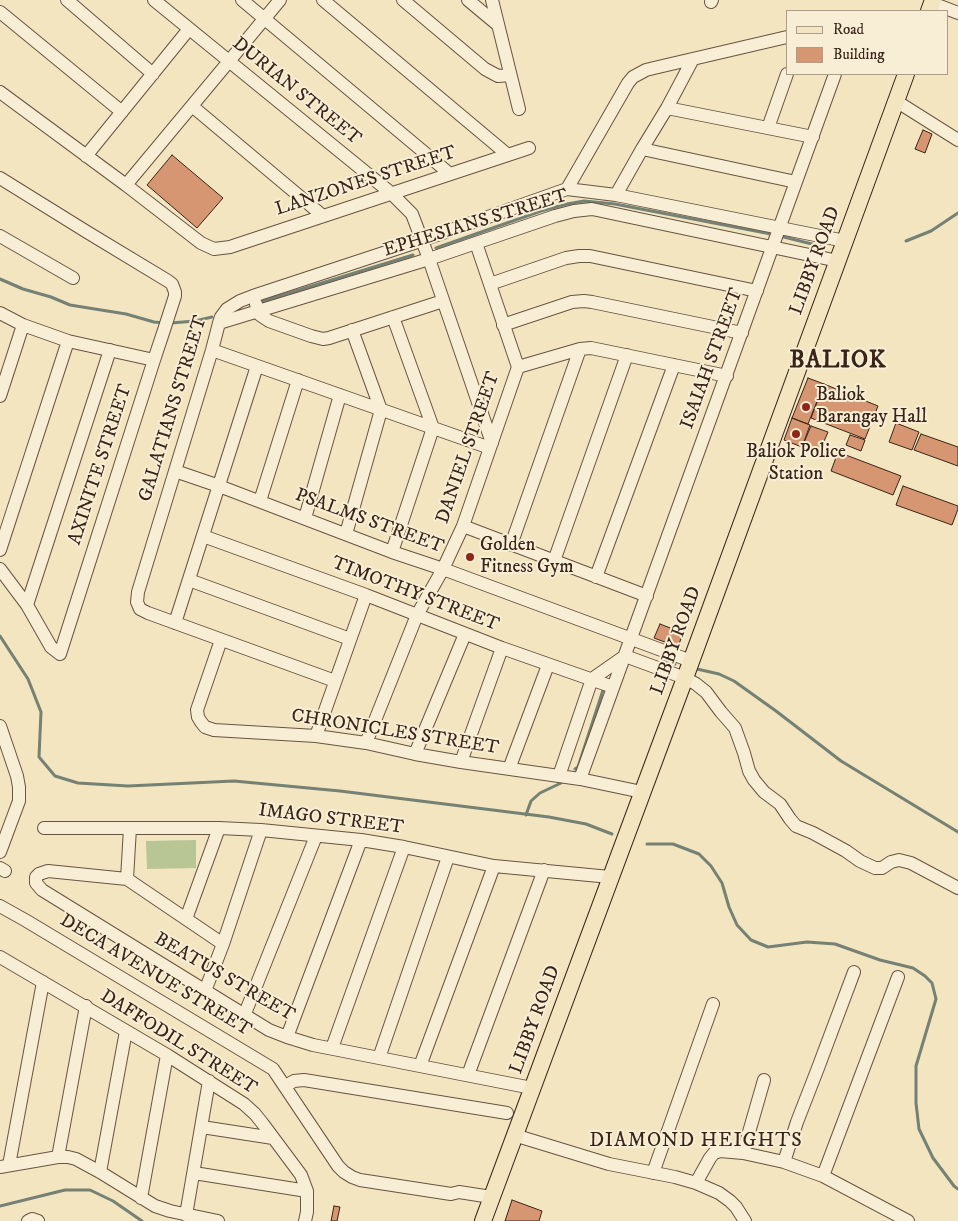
<!DOCTYPE html>
<style>
body{margin:0}
#map{position:relative;width:958px;height:1221px;overflow:hidden;background:#f2e5bf;font-family:"IM FELL DW Pica",serif}
canvas{display:block}
.legend{position:absolute;left:786px;top:10px;width:162px;height:65px;box-sizing:border-box;background:#f7eed5;border:1px solid #ab9d8a;margin:0;padding:6px 9px;list-style:none;font-size:15px;color:#3a2419}
.legend li{display:flex;align-items:center;gap:10px;height:25px}
.legend b{width:25px;border:1px solid #ab9d8a}
</style>
<div id="map">
<canvas width="958" height="1221"></canvas>
<ul class="legend">
<li><b style="height:6px;background:#f2e5bf"></b>Road</li>
<li><b style="height:14px;background:#d59671"></b>Building</li>
</ul>
</div>
<script>
const ctx = document.querySelector('canvas').getContext('2d');
ctx.lineJoin = 'round';
function paint(path, color) { ctx.fillStyle = color; ctx.fill(path, 'evenodd'); }
const poly = rows => new Path2D(rows.map(r => 'M' + r).join(''));
function trace(path, color, width, dash) { ctx.strokeStyle = color; ctx.lineWidth = width; ctx.lineCap = dash ? 'butt' : 'round'; ctx.setLineDash(dash || []); ctx.stroke(path); }
function write(font, color, halo, rows, align = 'center') {
  ctx.font = font + ' "IM FELL DW Pica",serif'; ctx.lineWidth = 4; ctx.setLineDash([]); ctx.textBaseline = 'middle'; ctx.strokeStyle = halo; ctx.fillStyle = color; for (const [text, x, y, turn = 0] of rows) {
    ctx.save(); ctx.translate(x, y); ctx.rotate((+turn || 0) * Math.PI / 180); ctx.textAlign = isNaN(turn) ? turn : align; if (halo) ctx.strokeText(text, 0, 0); ctx.fillText(text, 0, 0); ctx.restore();
  }
}
paint(poly([
 [196,840,196,868,147,869,146,841]
]), '#b8c594');
trace(poly([
 [784,237,820,246],
 [906,241,931,231,958,213],
 [436,248,541,211,567,204,584,201,615,204,771,234],
 [0,279,23,289,51,297,70,305,126,314,154,322,164,323],
 [260,302,413,255],
 [171,323,195,321,212,317],
 [0,636,28,679,41,712,39,757,55,776,78,783,128,786,234,781,340,791,549,817,586,824,612,834],
 [664,660,675,664],
 [697,669,719,674,734,681,776,711,841,761,958,832],
 [575,769,578,767,604,687],
 [526,815,531,801,540,793,561,783],
 [647,844,673,844,699,854,711,866,722,883,729,907,737,925,751,940,768,947,807,942,835,944,880,960,913,968,925,976,932,983,936,999,916,1066,916,1103,919,1129,933,1158,954,1186,958,1189],
 [0,1206,65,1190,90,1190,113,1201,142,1221]
]), '#748174', 3);
const building = poly([
 [923,130,932,134,925,153,915,149,923,130],
 [172,155,223,198,197,228,147,185,172,155],
 [808,378,824,384,808,424,792,418,808,378],
 [824,384,878,406,865,439,811,418,824,384],
 [792,418,810,425,802,447,784,440,792,418],
 [896,423,919,432,912,450,889,442,896,423],
 [811,426,828,432,819,453,802,447,811,426],
 [921,434,958,447,958,466,914,450,921,434],
 [850,435,865,440,861,451,846,445,850,435],
 [838,452,901,476,893,495,831,471,838,452],
 [903,486,958,506,958,509,952,525,896,505,903,486],
 [660,624,683,633,678,647,654,638,660,624],
 [512,1200,542,1211,539,1221,505,1221,512,1200],
 [334,1206,340,1207,337,1221,331,1221,334,1206]
]);
paint(building, '#d59671');
trace(building, '#3a2419', 1);
const minor = poly([
 [67,0,153,74],
 [154,0,391,193,412,214,429,259,492,443],
 [242,0,450,174],
 [323,0,508,155],
 [403,0,485,69,498,76,510,75],
 [468,0,498,25],
 [492,0,519,109],
 [711,2,712,0],
 [932,3,958,13],
 [0,12,122,112],
 [0,92,126,185,201,243,214,249,230,247,529,148],
 [896,101,958,140],
 [192,106,323,216],
 [667,108,813,137],
 [768,128,787,74],
 [642,149,796,182],
 [86,156,189,29],
 [0,178,87,232,168,281,172,284,175,292,175,296,164,330,154,360,60,654,51,647,27,605,0,569],
 [126,185,280,0],
 [567,189,628,83,633,77,646,70,654,68,787,37],
 [616,195,642,149,667,108,693,59],
 [0,236,73,278],
 [490,284,566,258,579,256,590,256,757,291],
 [256,304,260,315,269,321,311,336,323,339,329,338,443,301],
 [0,313,23,325,68,341,154,360],
 [219,323,429,259,555,216,574,211,592,209,838,261],
 [503,325,572,302,584,301,592,302,742,333],
 [212,350,490,448],
 [518,367,580,349,591,348,727,376],
 [0,396,23,325],
 [175,471,219,486,392,552,443,569,691,661],
 [260,501,298,380],
 [305,518,340,395],
 [463,526,647,596],
 [346,534,381,410,352,330],
 [203,536,366,595,502,648,613,687],
 [511,545,580,349],
 [0,550,68,341],
 [392,552,433,428,393,317],
 [554,561,627,355],
 [596,577,674,365],
 [189,580,350,639],
 [27,605,110,350],
 [175,623,257,366],
 [221,640,197,710,198,717,201,722,205,727,214,730,316,736,366,743,415,754,461,762,580,779,642,792],
 [625,656,685,678,696,684,706,692,721,712,735,728,744,753,749,771,754,780,764,792,780,804,790,819,796,826,813,833,846,851,860,861,875,868,882,868,891,862,899,860,911,863,958,888],
 [335,681,148,613,140,609,137,602,138,592,212,350,219,323,221,317,227,309,240,301,253,296,423,240,567,189,616,195,845,241],
 [0,726,17,776,19,787,19,801,0,852],
 [316,736,366,595],
 [366,743,417,615,443,569,463,526,518,367,476,243],
 [415,754,465,634],
 [461,762,502,648],
 [509,769,548,665],
 [559,776,592,679,625,656],
 [580,779,835,74],
 [44,828,219,828,261,830,361,840,404,847,494,866,610,877],
 [0,868,5,871],
 [127,879,130,828],
 [0,906,25,920,273,1069,338,1166,344,1172,352,1177,360,1180,451,1194,459,1192,491,1197],
 [186,919,219,828],
 [223,944,127,879,48,871,39,874,36,877,36,883,42,890,269,1030,287,1037,313,1045,532,1088],
 [0,957,167,1055,244,1104,255,1114,263,1124,301,1175,307,1191,307,1212,305,1221],
 [205,991,223,944,261,830],
 [244,1016,316,836],
 [287,1037,361,840],
 [332,1048,404,847],
 [379,1058,448,857],
 [420,1066,494,866],
 [468,1075,544,870],
 [285,1086,294,1081,304,1080,507,1113],
 [202,1127,273,1138],
 [514,1135,609,1164,675,1177,696,1183,719,1193,730,1201,736,1207,745,1221],
 [743,1153,764,1080],
 [58,1157,86,1006],
 [784,1162,797,1122,818,1068,854,972],
 [9,1165,43,982],
 [0,1167,58,1157,68,1157,76,1159,100,1172,155,1206,170,1211,218,1221],
 [100,1172,126,1031],
 [194,1173,307,1191],
 [653,1173,713,1004],
 [823,1176,898,977],
 [696,1183,710,1158,714,1153,720,1151,743,1153,784,1162,823,1176,908,1221],
 [141,1198,167,1055],
 [186,1215,209,1081],
 [28,1221,32,1219,38,1221]
]);
const major = poly([
 [929,11,933,0],
 [483,1221,685,678,906,74]
]);
trace(minor, '#685442', 14);
trace(major, '#3a2419', 18);
trace(minor, '#f7eed5', 12);
trace(major, '#f2e5bf', 16);
for (const [x, y, r, color] of [
 [806,407,5,"#8f2418"],
 [796,434,5,"#8f2418"],
 [470,557,5,"#8f2418"]
]) { const dot = new Path2D(); dot.arc(x, y, r, 0, 2 * Math.PI); ctx.fillStyle = color; ctx.fill(dot); trace(dot, '#f7eed5', 2); }
write('19px', '#3a2419', '#f7eed5', [
 ["DURIAN STREET",296,92,39],
 ["LANZONES STREET",366,182,-18],
 ["EPHESIANS STREET",476,224,-17],
 ["LIBBY ROAD",816,261,-70],
 ["ISAIAH STREET",713,359,-70],
 ["GALATIANS STREET",174,409,-73],
 ["DANIEL STREET",469,448,-71],
 ["AXINITE STREET",101,465,-72],
 ["PSALMS STREET",369,522,20],
 ["TIMOTHY STREET",415,595,21],
 ["LIBBY ROAD",677,641,-70],
 ["CHRONICLES STREET",395,733,9],
 ["IMAGO STREET",331,820,7],
 ["DECA AVENUE STREET",155,976,31],
 ["BEATUS STREET",224,978,30],
 ["LIBBY ROAD",536,1020,-70],
 ["DAFFODIL STREET",178,1043,32]
]);
write('19px', '#3a2419', '#f7eed5', [
 ["Baliok",816,396],
 ["Barangay Hall",816,418],
 ["Baliok Police",796,453,"center"],
 ["Station",796,475,"center"],
 ["Golden",480,546],
 ["Fitness Gym",480,568]
], 'left');
ctx.letterSpacing = '1px';
write('20px', '#3a2419', '#f7eed5', [
 ["DIAMOND HEIGHTS",696,1142]
]);
ctx.letterSpacing = '0px';
ctx.letterSpacing = '1px';
write('bold 24px', '#3a2419', '#f7eed5', [
 ["BALIOK",838,362]
]);
ctx.letterSpacing = '0px';
</script>
